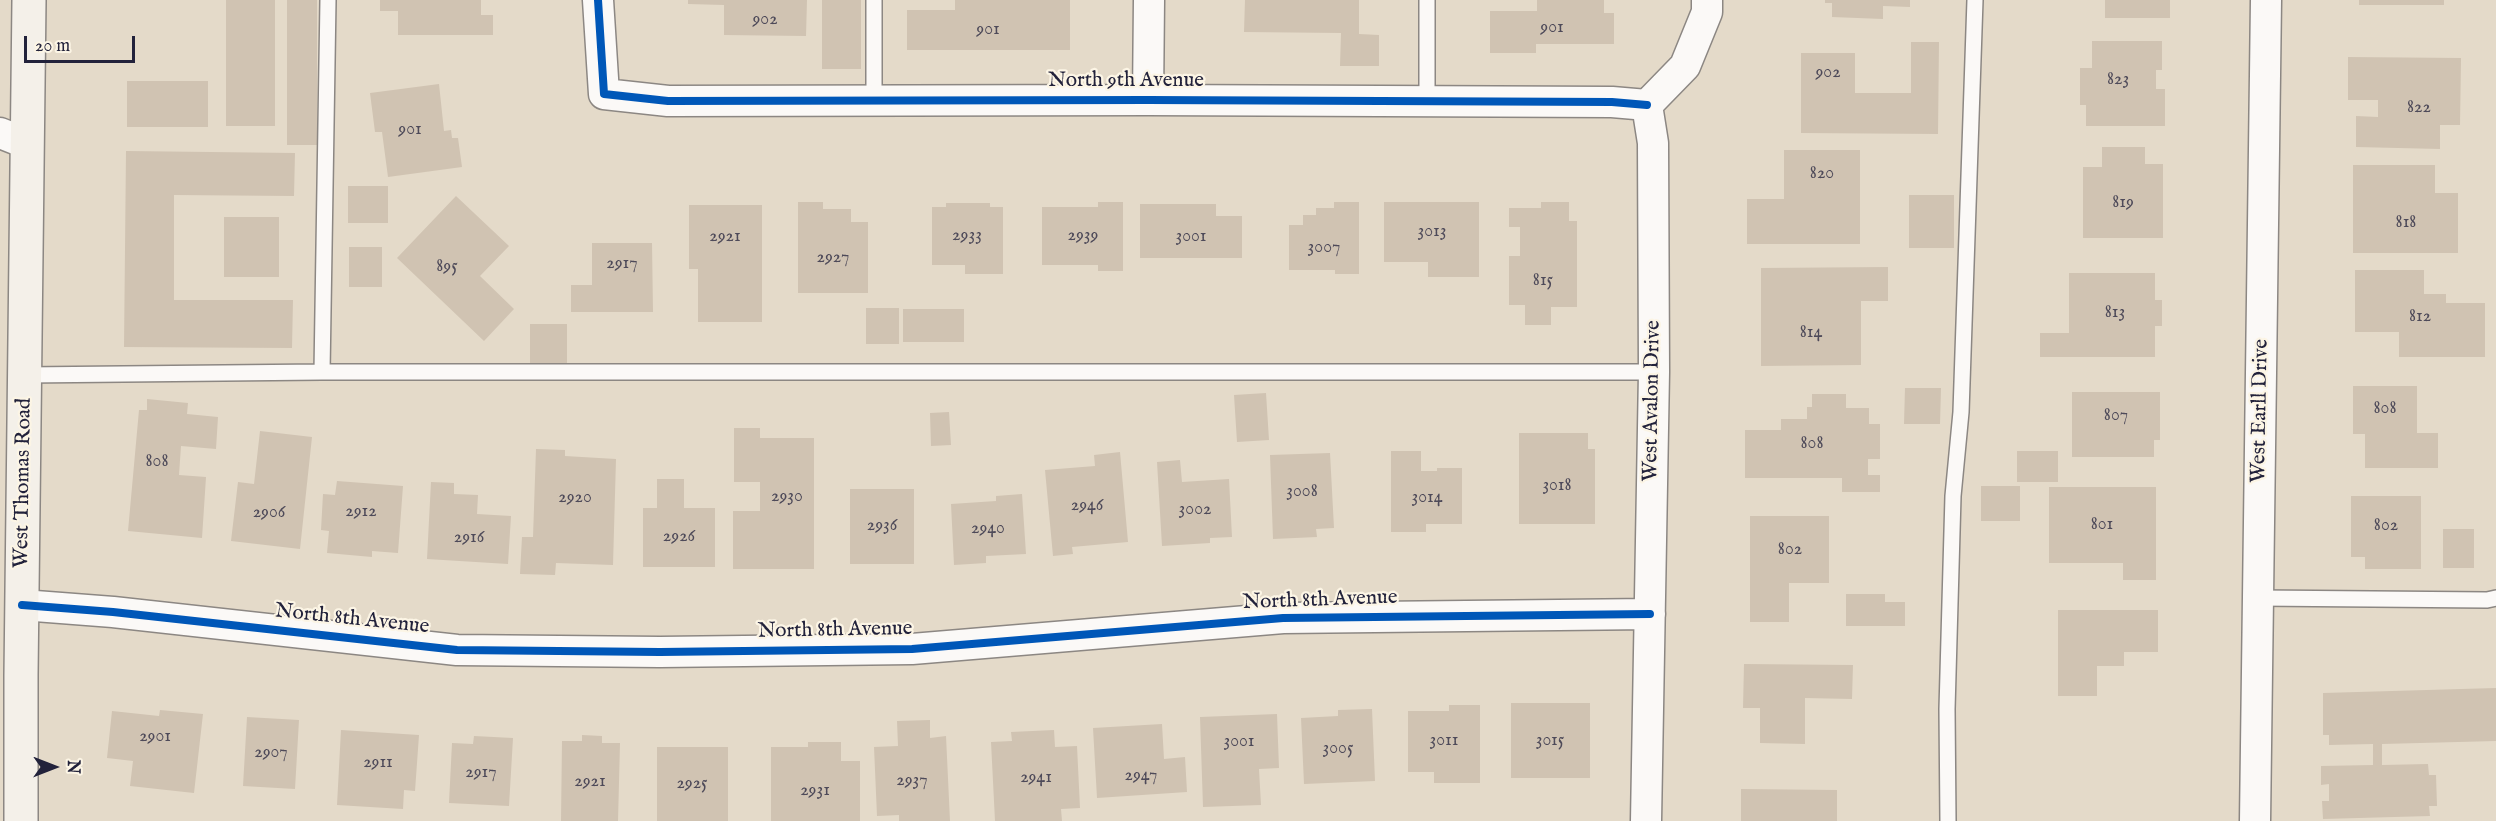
<!DOCTYPE html>
<style>
body{margin:0}
#map{position:relative;width:2496px;height:821px;overflow:hidden;background:#e4dac9;font-family:"IM FELL English",serif}
canvas{display:block}
.north{position:absolute;left:24px;top:737px;width:60px;height:60px;-webkit-text-stroke:4px #fcf5e5;paint-order:stroke;rotate:90deg;font-size:16px;font-weight:700;line-height:24px;text-align:center;color:#22223b}
.north::after{content:'';display:block;margin:auto;width:21px;height:27px;background:#22223b;clip-path:polygon(50% 0,100% 100%,50% 72%,0 100%)}
.scale{position:absolute;left:24px;top:36px;width:111px;height:27px;box-sizing:border-box;border:3px solid #22223b;border-top:0;padding-left:8px;font-size:18px;line-height:21px;white-space:nowrap;color:#22223b;-webkit-text-stroke:4px #fcf5e5;paint-order:stroke}
</style>
<div id="map">
<canvas width="2496" height="821"></canvas>
<div class="north">N</div>
<div class="scale">20 m</div>
</div>
<script>
const ctx = document.querySelector('canvas').getContext('2d');
ctx.lineJoin = 'round';
function paint(path, color) { ctx.fillStyle = color; ctx.fill(path, 'evenodd'); }
const poly = rows => new Path2D(rows.map(r => 'M' + r).join(''));
function trace(path, color, width, dash) { ctx.strokeStyle = color; ctx.lineWidth = width; ctx.lineCap = dash ? 'butt' : 'round'; ctx.setLineDash(dash || []); ctx.stroke(path); }
function write(font, color, halo, rows, align = 'center') {
  ctx.font = font + ' "IM FELL English",serif'; ctx.lineWidth = 4.5; ctx.setLineDash([]); ctx.textBaseline = 'middle'; ctx.strokeStyle = halo; ctx.fillStyle = color; for (const [text, x, y, turn = 0] of rows) {
    ctx.save(); ctx.translate(x, y); ctx.rotate((+turn || 0) * Math.PI / 180); ctx.textAlign = isNaN(turn) ? turn : align; if (halo) ctx.strokeText(text, 0, 0); ctx.fillText(text, 0, 0); ctx.restore();
  }
}
paint(poly([
 [226,0,275,0,275,126,226,126],
 [287,0,317,0,317,145,287,145],
 [380,0,481,0,481,15,493,15,493,35,398,35,398,11,380,11],
 [688,0,807,0,806,36,724,35,724,5,688,4],
 [822,0,861,0,861,69,822,69],
 [955,0,1070,0,1070,50,907,50,907,10,955,10],
 [1245,0,1359,0,1359,34,1379,35,1379,66,1340,66,1341,33,1244,32],
 [1537,0,1604,0,1604,13,1614,13,1614,44,1536,44,1536,53,1490,53,1490,11,1537,11],
 [1825,0,1910,0,1910,7,1883,6,1883,19,1832,17,1832,3,1825,3],
 [2105,0,2170,0,2170,18,2105,18],
 [2359,0,2444,0,2444,5,2359,5],
 [2092,41,2162,41,2162,70,2156,70,2156,89,2165,89,2165,126,2086,126,2086,105,2080,105,2080,68,2092,68],
 [1911,42,1939,42,1938,134,1801,133,1801,53,1855,53,1855,93,1911,93],
 [2348,57,2461,58,2460,125,2440,125,2440,149,2356,147,2356,116,2378,117,2378,100,2348,100],
 [127,81,208,81,208,127,127,127],
 [439,84,444,131,451,130,452,138,458,138,462,167,388,177,382,132,375,132,370,93],
 [2102,147,2145,147,2145,164,2163,164,2163,238,2083,238,2083,167,2102,167],
 [1784,150,1860,150,1860,244,1747,244,1747,199,1784,199],
 [126,151,295,153,294,196,174,195,174,300,293,300,292,348,124,347],
 [2353,165,2435,165,2435,193,2458,193,2458,253,2353,253],
 [348,186,388,186,388,223,348,223],
 [1909,195,1954,195,1954,248,1909,248],
 [456,196,509,246,480,276,514,309,484,341,397,258],
 [798,202,823,202,823,209,851,209,851,222,868,222,868,293,798,293],
 [1098,202,1123,202,1123,271,1098,271,1098,265,1042,265,1042,207,1098,207],
 [1334,202,1359,202,1359,274,1335,274,1335,270,1289,270,1289,225,1303,225,1303,215,1316,215,1316,208,1334,208],
 [1384,202,1479,202,1479,277,1428,277,1428,262,1384,262],
 [1541,202,1569,202,1569,221,1577,221,1577,307,1551,307,1551,325,1525,325,1525,305,1509,305,1509,256,1520,256,1520,227,1509,227,1509,208,1541,208],
 [946,203,990,203,990,207,1003,207,1003,274,965,274,965,265,932,265,932,207,946,207],
 [1140,204,1216,204,1216,216,1242,216,1242,258,1140,258],
 [689,205,762,205,762,322,698,322,698,269,689,269],
 [224,217,279,217,279,277,224,277],
 [592,243,652,243,653,312,571,312,571,285,592,285],
 [349,247,382,247,382,287,349,287],
 [1888,267,1888,301,1861,301,1861,365,1761,366,1761,268],
 [2355,270,2424,270,2424,294,2446,294,2446,303,2485,303,2485,357,2399,357,2399,332,2355,332],
 [2069,273,2155,273,2155,300,2162,300,2162,326,2155,326,2155,357,2040,357,2040,333,2069,333],
 [866,308,899,308,899,344,866,344],
 [903,309,964,309,964,342,903,342],
 [530,324,567,324,567,364,530,364],
 [2353,386,2417,386,2417,433,2438,433,2438,468,2365,468,2365,434,2353,434],
 [1905,388,1941,388,1940,424,1904,424],
 [2072,392,2160,392,2160,440,2154,440,2154,457,2072,457],
 [1266,393,1269,440,1237,442,1234,395],
 [1812,394,1846,394,1846,408,1869,408,1869,424,1880,424,1880,459,1868,459,1868,475,1880,475,1880,492,1842,492,1842,478,1745,478,1745,430,1781,430,1781,419,1807,419,1807,407,1812,407],
 [147,399,188,403,187,414,218,417,216,449,181,446,179,475,206,477,202,538,128,531,139,410,147,410],
 [949,412,951,445,931,446,930,413],
 [734,428,760,428,760,438,814,438,814,569,733,569,733,511,760,511,760,482,734,482],
 [260,431,312,437,300,549,231,541,238,482,254,484],
 [1519,433,1588,433,1588,449,1595,449,1595,524,1519,524],
 [536,449,565,450,565,456,616,459,613,565,556,563,555,575,520,574,522,537,533,537],
 [1391,451,1421,451,1421,471,1437,471,1437,468,1462,468,1462,524,1426,524,1426,532,1391,532],
 [2017,451,2058,451,2058,482,2017,482],
 [1120,452,1128,542,1072,547,1073,554,1053,556,1045,470,1095,466,1094,455],
 [1330,453,1334,528,1316,529,1317,537,1273,539,1270,455],
 [1180,460,1182,482,1229,479,1232,537,1210,538,1210,543,1162,546,1157,462],
 [657,479,684,479,684,508,715,508,715,567,643,567,643,508,657,508],
 [337,481,403,486,398,553,372,551,372,557,327,553,329,531,321,530,323,494,335,495],
 [431,482,454,483,454,494,478,495,477,514,511,516,508,564,427,559],
 [1981,486,2020,486,2020,521,1981,521],
 [2049,487,2156,487,2156,580,2123,580,2123,563,2049,563],
 [850,489,914,489,914,564,850,564],
 [1022,494,1026,554,986,556,986,563,954,565,951,504,996,501,996,496],
 [2351,496,2421,496,2421,569,2365,569,2365,557,2351,557],
 [1750,516,1829,516,1829,583,1789,583,1789,622,1750,622],
 [2443,529,2474,529,2474,568,2443,568],
 [1846,594,1885,594,1885,602,1905,602,1905,626,1846,626],
 [2058,610,2158,610,2158,652,2124,652,2124,666,2097,666,2097,696,2058,696],
 [1744,664,1853,665,1852,699,1805,698,1805,744,1760,743,1760,708,1743,708],
 [2496,688,2496,741,2382,744,2382,765,2428,764,2429,775,2436,775,2437,806,2429,806,2430,816,2323,819,2322,801,2329,801,2329,784,2321,785,2321,766,2373,765,2373,744,2329,745,2329,735,2323,735,2323,693],
 [1511,703,1590,703,1590,778,1511,778],
 [1449,705,1480,705,1480,783,1434,783,1434,772,1408,772,1408,711,1449,711],
 [1372,709,1375,781,1304,784,1301,718,1338,716,1338,710],
 [160,710,203,714,194,793,130,786,133,761,107,758,112,711,159,716],
 [1277,714,1279,768,1259,769,1261,805,1203,807,1200,717],
 [247,717,299,720,295,789,243,786],
 [930,720,930,738,946,736,950,821,899,821,899,815,877,816,874,747,898,746,897,721],
 [1162,724,1164,759,1185,757,1187,792,1097,798,1093,728],
 [341,730,419,735,415,791,404,790,403,809,337,805],
 [1054,730,1055,747,1077,746,1080,808,1061,809,1062,821,995,821,991,742,1012,741,1011,732],
 [582,735,602,736,602,743,620,743,618,821,561,821,562,741,582,741],
 [474,736,513,738,509,806,449,803,452,743,473,744],
 [808,742,841,742,841,761,860,761,860,821,771,821,771,747,808,747],
 [657,747,728,747,728,821,657,821],
 [1741,789,1837,790,1837,821,1741,821]
]), '#d0c3b2');
const lane = poly([
 [874,100,874,0],
 [1427,101,1427,0],
 [322,372,328,0],
 [25,375,322,372,1654,372],
 [2258,598,2487,600,2496,598],
 [1948,821,1947,709,1953,496,1961,412,1975,0]
]);
const street = poly([
 [598,0,604,94,668,101,1148,100,1612,102,1647,105],
 [1148,100,1149,0],
 [1647,105,1685,66,1707,12,1707,0],
 [0,133,28,144],
 [22,605,113,612,457,650,660,652,912,649,1283,618,1650,614],
 [1646,821,1654,372,1653,143,1647,105],
 [2255,821,2266,0]
]);
const secondary = poly([
 [21,821,21,675,29,0]
]);
trace(lane, '#8c8783', 18);
trace(street, '#8c8783', 33);
trace(secondary, '#8c8783', 36);
trace(lane, '#fbf9f7', 15);
trace(street, '#fbf9f7', 30);
trace(secondary, '#f4f0e9', 33);
trace(poly([
 [598,0,604,94,668,101,1148,100,1612,102,1647,105],
 [22,605,113,612,457,650,660,652,912,649,1283,618,1650,614]
]), '#0057b8', 8);
write('18px', '#4e4a59', null, [
 ["902",765,20],
 ["901",1552,28],
 ["901",988,30],
 ["902",1828,73],
 ["823",2118,80],
 ["822",2419,108],
 ["901",410,130],
 ["820",1822,174],
 ["819",2123,203],
 ["818",2406,223],
 ["3013",1432,232],
 ["2933",967,236],
 ["2939",1083,236],
 ["2921",725,237],
 ["3001",1191,237],
 ["3007",1324,248],
 ["2927",833,258],
 ["2917",622,264],
 ["895",447,267],
 ["815",1543,281],
 ["813",2115,313],
 ["812",2420,317],
 ["814",1811,333],
 ["808",2385,409],
 ["807",2116,416],
 ["808",1812,444],
 ["808",157,462],
 ["3018",1557,486],
 ["3008",1302,492],
 ["2930",787,497],
 ["2920",575,498],
 ["3014",1427,498],
 ["2946",1087,506],
 ["3002",1195,510],
 ["2912",361,512],
 ["2906",269,513],
 ["801",2102,525],
 ["2936",882,526],
 ["802",2386,526],
 ["2940",988,529],
 ["2926",679,537],
 ["2916",469,538],
 ["802",1790,550],
 ["2901",155,737],
 ["3011",1444,741],
 ["3015",1550,741],
 ["3001",1239,742],
 ["3005",1338,749],
 ["2907",271,753],
 ["2911",378,763],
 ["2917",481,773],
 ["2947",1141,776],
 ["2941",1036,778],
 ["2937",912,781],
 ["2921",590,782],
 ["2925",692,784],
 ["2931",815,791]
]);
write('21px', '#22223b', '#fcf5e5', [
 ["North 9th Avenue",1126,82],
 ["West Avalon Drive",1653,401,-89],
 ["West Earll Drive",2261,411,-89],
 ["West Thomas Road",24,483,-89],
 ["North 8th Avenue",1320,601,-2],
 ["North 8th Avenue",352,620,6],
 ["North 8th Avenue",835,631,-1]
]);
</script>
